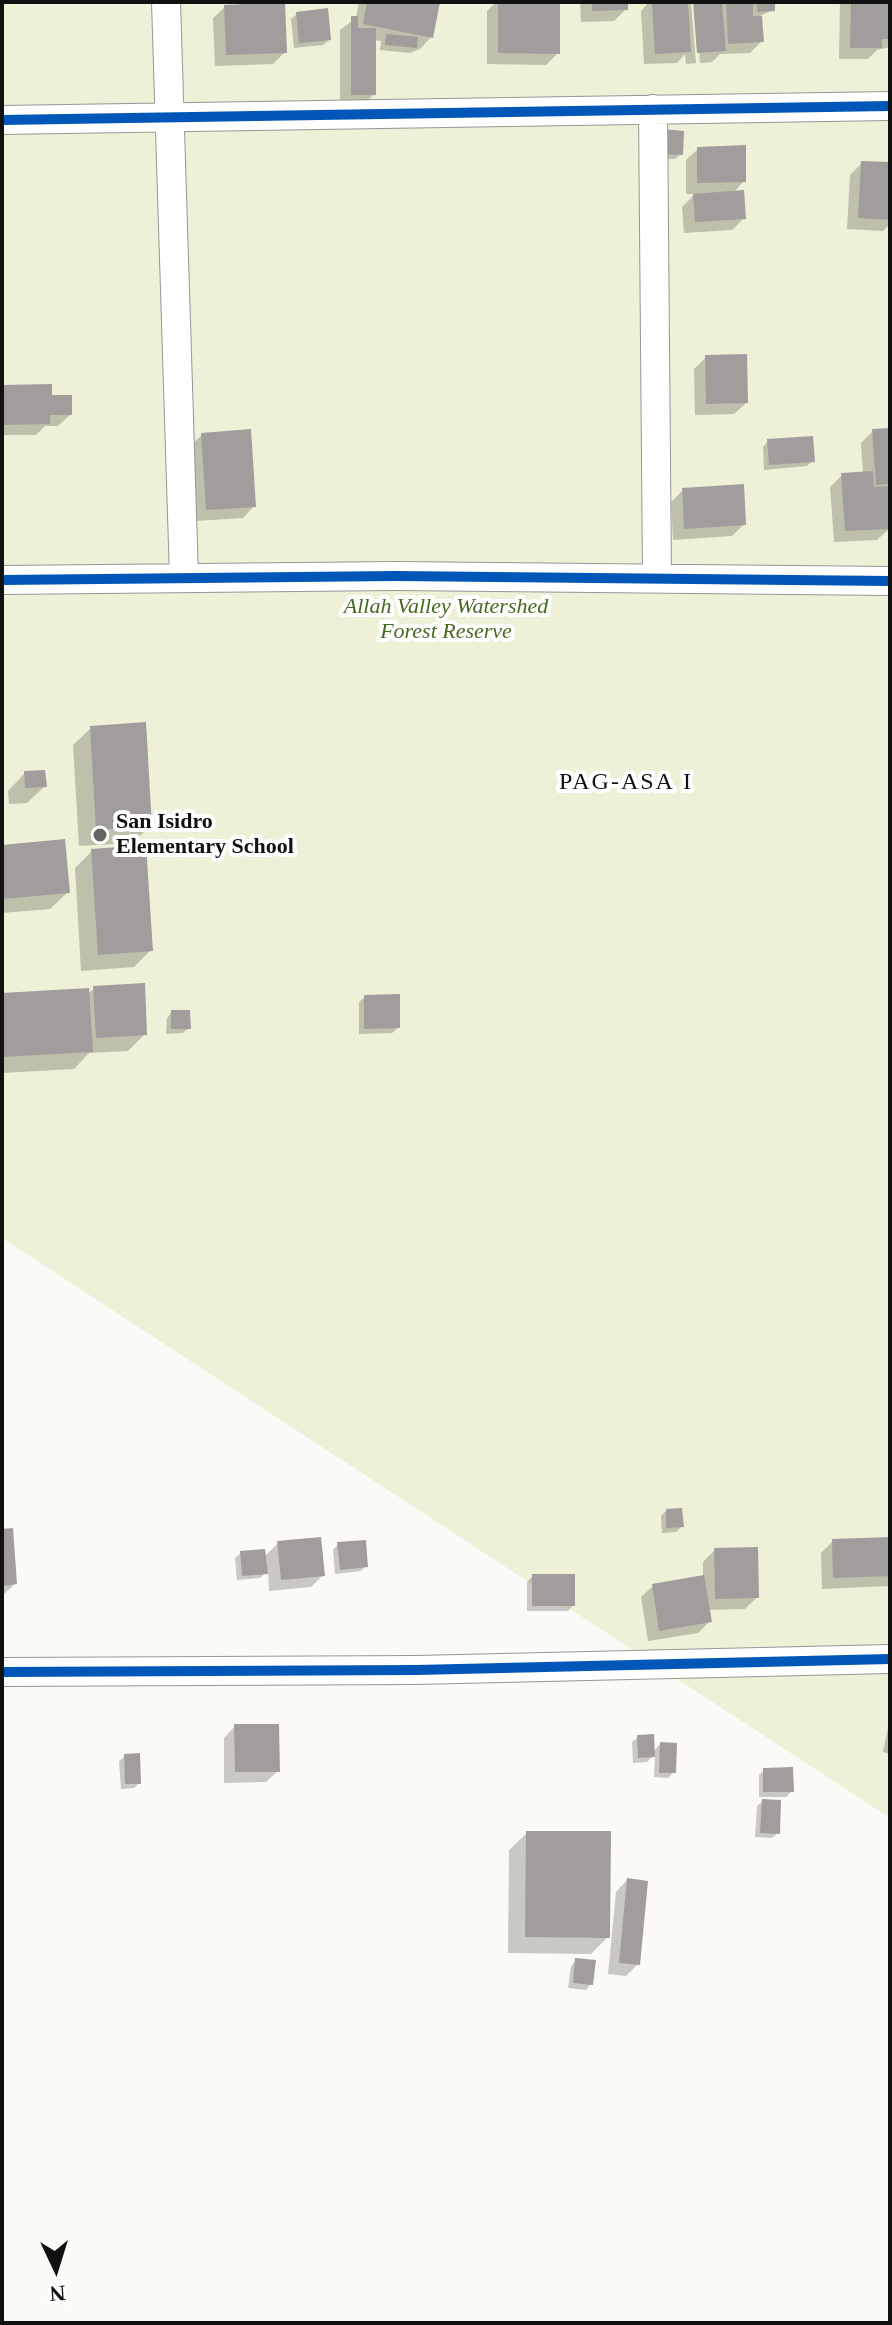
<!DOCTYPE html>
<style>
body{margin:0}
#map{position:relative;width:892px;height:2325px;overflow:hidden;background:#fcfaf7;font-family:Georgia,serif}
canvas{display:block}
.frame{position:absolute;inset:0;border:4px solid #111;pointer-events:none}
.north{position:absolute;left:16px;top:2229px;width:80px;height:80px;-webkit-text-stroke:6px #fff;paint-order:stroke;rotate:176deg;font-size:22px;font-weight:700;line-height:32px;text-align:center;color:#111}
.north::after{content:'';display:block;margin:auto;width:28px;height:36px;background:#111;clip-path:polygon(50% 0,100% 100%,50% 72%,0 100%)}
</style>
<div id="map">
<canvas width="892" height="2325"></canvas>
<div class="frame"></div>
<div class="north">N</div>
</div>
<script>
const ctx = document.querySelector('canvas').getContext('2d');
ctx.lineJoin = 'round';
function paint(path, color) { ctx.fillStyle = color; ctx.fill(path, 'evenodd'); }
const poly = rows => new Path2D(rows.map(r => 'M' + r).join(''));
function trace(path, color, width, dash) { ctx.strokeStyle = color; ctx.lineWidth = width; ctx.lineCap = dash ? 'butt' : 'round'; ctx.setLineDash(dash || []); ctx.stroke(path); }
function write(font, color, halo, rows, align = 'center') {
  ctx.font = font + ' Georgia,serif'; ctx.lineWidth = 8; ctx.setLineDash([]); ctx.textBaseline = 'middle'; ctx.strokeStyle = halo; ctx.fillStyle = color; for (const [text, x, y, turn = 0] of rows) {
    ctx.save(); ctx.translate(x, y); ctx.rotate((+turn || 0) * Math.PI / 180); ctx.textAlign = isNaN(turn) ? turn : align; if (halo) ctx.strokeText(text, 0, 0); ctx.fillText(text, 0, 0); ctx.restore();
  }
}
paint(poly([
 [2,2,890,2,890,1818,2,1238]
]), '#eef1d7');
paint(poly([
 [359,2,438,2,431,37,420,49,410,53,380,50,381,41,374,40,374,94,362,106,340,106,340,30,356,18],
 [496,2,558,2,558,53,546,65,487,64,487,11],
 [580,2,626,2,626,9,614,21,581,22],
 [649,2,691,2,696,63,686,64,685,54,677,63,644,64,641,11],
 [695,2,773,2,773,10,760,16,762,41,750,53,720,54,712,62,700,63],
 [840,2,890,2,890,47,877,50,868,59,839,59],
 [225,7,285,52,273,64,215,66,213,18],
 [297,14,329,40,323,45,294,48,291,19],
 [658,137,681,154,675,159,657,159],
 [698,149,744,181,733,193,744,218,732,230,684,233,682,207,695,194,686,194,686,160],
 [862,163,890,164,890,224,883,231,847,229,850,175],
 [706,357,746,403,734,414,695,415,694,369],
 [2,387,50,397,70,415,58,426,45,426,36,435,2,435],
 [890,430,889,529,877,540,834,542,830,487,842,475,863,474,861,443,873,431],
 [202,435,254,506,243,518,195,521,190,446],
 [768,441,812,461,807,466,764,470,763,447],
 [683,490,744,524,732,536,673,540,671,502],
 [91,728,150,826,133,843,79,846,73,745],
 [25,773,45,786,27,803,9,804,8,791],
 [2,847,68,892,50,909,2,913],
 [92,851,151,950,134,967,81,971,75,868],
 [94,988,145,1034,128,1051,89,1053,74,1069,2,1073,2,995,87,995],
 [365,997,398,1028,392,1033,359,1034,359,1002],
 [172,1012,189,1028,183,1033,166,1034,167,1018],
 [666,1511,682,1526,676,1532,662,1533,661,1516],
 [2,1531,15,1584,2,1596],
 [890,1539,890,1586,822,1589,821,1553,833,1541],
 [278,1543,323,1575,311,1587,269,1591,268,1571,260,1578,237,1580,235,1558,241,1553,264,1557],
 [338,1544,366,1566,361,1571,335,1574,333,1550],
 [715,1550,757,1597,745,1609,708,1610,710,1621,698,1633,648,1641,641,1597,653,1586,703,1578,703,1562],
 [533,1576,573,1605,568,1611,527,1611,527,1582],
 [890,1718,890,1754,883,1752],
 [235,1726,278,1771,266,1782,224,1783,224,1738],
 [638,1737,653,1752,660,1744,674,1772,668,1778,654,1777,655,1754,647,1762,633,1763,632,1742],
 [125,1756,139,1783,134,1788,121,1789,119,1761],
 [764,1770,792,1791,786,1797,759,1797,759,1775],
 [763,1801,778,1833,772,1838,755,1837,757,1806],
 [527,1833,609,1936,591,1954,508,1953,509,1850],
 [627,1880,638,1964,626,1976,608,1974,616,1892],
 [576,1960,591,1984,586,1990,568,1988,571,1966]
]), '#0003');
paint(poly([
 [285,2,287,53,226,55,224,5],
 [367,2,440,2,433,38,363,24],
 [498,2,560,2,560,54,498,53],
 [592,2,628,2,628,10,592,11],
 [652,2,688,2,691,52,655,54],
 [693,2,722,2,726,51,697,53],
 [726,2,753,2,753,16,762,16,764,42,728,44],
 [757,2,775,2,775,11,757,12],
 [851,2,890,2,890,39,882,39,882,48,850,48],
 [328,8,331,40,299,43,296,12],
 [351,16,358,16,358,28,376,28,376,95,351,95],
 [386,34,418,37,417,48,385,45],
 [663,129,684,131,683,155,661,154],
 [746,145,746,182,697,183,697,147],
 [861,161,890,162,890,220,858,218],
 [744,190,746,219,695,222,693,194],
 [747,354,748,403,706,404,705,355],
 [52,384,52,395,72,395,72,415,50,415,50,424,2,425,2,385],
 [890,428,890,484,876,485,872,429],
 [251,429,256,507,206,510,201,433],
 [813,436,815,462,769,465,767,439],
 [873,471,874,487,889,486,890,529,845,531,841,473],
 [744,484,746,525,684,529,682,488],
 [146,722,152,827,96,830,90,726],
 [45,770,47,787,25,788,24,771],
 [65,839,70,893,2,899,2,845],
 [146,845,153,951,98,955,91,849],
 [145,983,147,1035,96,1038,93,986],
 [89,988,93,1052,2,1057,2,993],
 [400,994,400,1028,364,1029,364,995],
 [171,1010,190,1010,191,1029,171,1029],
 [682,1508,684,1527,666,1528,666,1509],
 [13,1528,17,1584,2,1586,2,1529],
 [321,1537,325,1576,281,1580,277,1541],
 [890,1537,890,1576,833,1578,832,1539],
 [366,1540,368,1567,340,1570,337,1542],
 [758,1547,759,1598,715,1599,714,1548],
 [265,1549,268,1574,242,1576,240,1551],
 [532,1574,575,1574,575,1606,532,1606],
 [704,1575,712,1622,659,1631,652,1584],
 [234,1724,279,1724,280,1772,235,1772],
 [654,1734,655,1757,638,1758,637,1735],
 [660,1742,677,1743,676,1773,659,1773],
 [140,1753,141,1784,125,1784,124,1754],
 [793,1767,794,1792,763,1792,763,1768],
 [762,1799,781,1800,780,1834,760,1833],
 [526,1831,611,1831,610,1938,525,1937],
 [627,1878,648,1881,640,1965,619,1963],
 [575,1958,596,1960,593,1985,573,1983]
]), '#a09d9c');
const street = poly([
 [166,2,184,578],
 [653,109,657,577],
 [2,120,890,106],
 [2,580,396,576,890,581],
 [2,1672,416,1670,890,1659]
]);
trace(street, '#979695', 30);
trace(street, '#fffefe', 28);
trace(poly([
 [2,120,890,106],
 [2,580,396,576,890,581],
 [2,1672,416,1670,890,1659]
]), '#0057b8', 10);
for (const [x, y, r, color] of [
 [100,835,8,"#636362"]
]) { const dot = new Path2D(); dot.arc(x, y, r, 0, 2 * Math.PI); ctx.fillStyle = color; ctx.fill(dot); trace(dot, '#fff', 3); }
write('italic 22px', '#446a20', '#fff', [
 ["Allah Valley Watershed",446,607],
 ["Forest Reserve",446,632]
]);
write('bold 22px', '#111', '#fff', [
 ["San Isidro",116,822],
 ["Elementary School",116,847]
], 'left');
ctx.letterSpacing = '2px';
write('24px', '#111', '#fff', [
 ["PAG-ASA I",626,783]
]);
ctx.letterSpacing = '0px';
</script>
